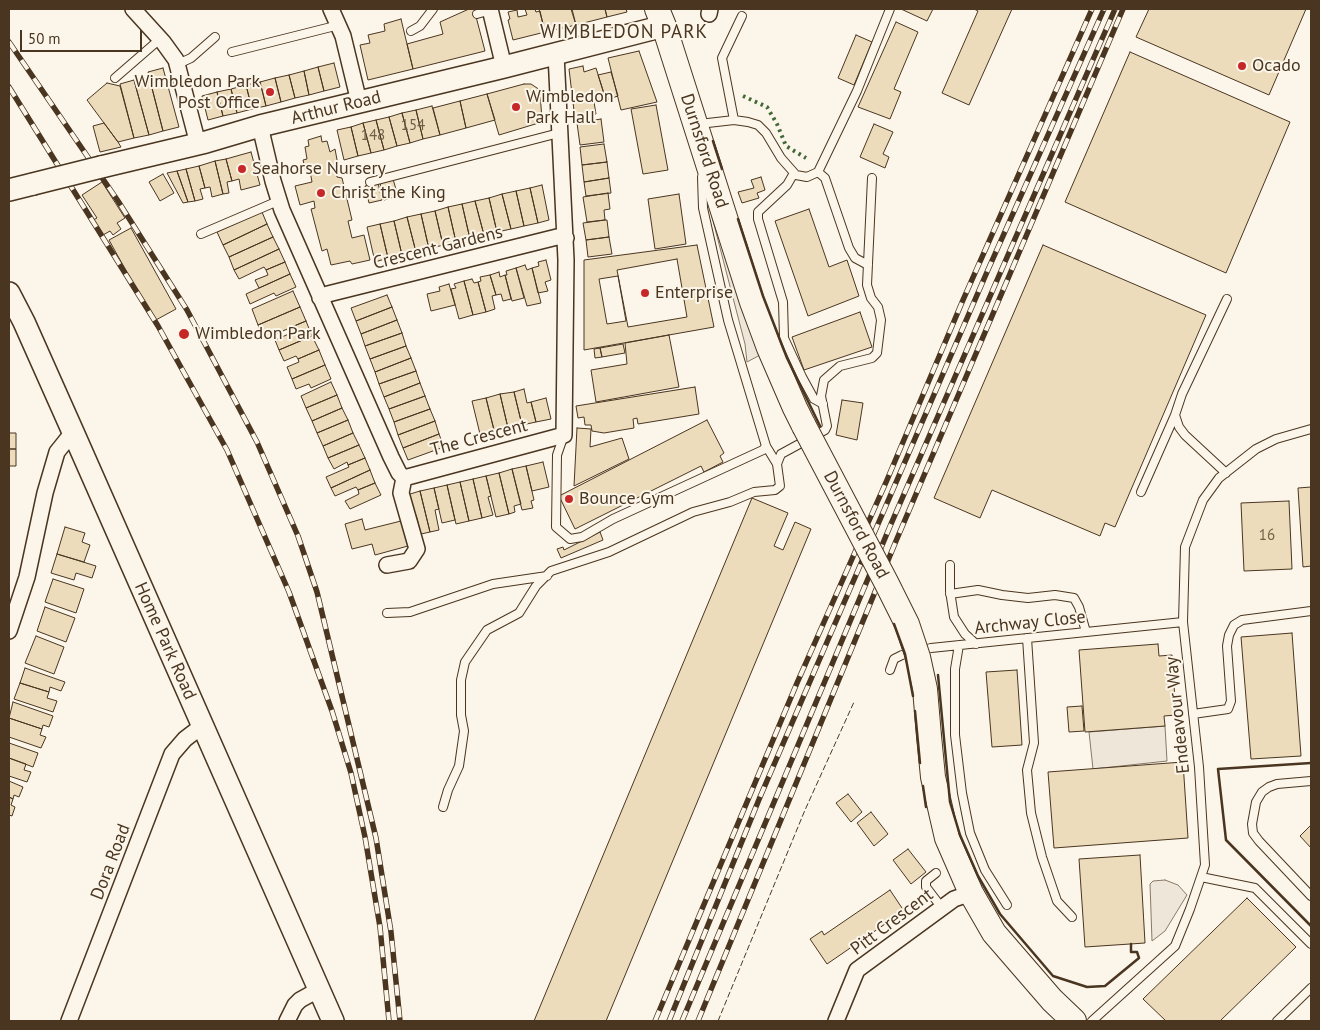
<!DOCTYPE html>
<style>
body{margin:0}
#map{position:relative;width:1320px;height:1030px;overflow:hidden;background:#fbf6e9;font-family:"PT Sans",sans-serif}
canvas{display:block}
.frame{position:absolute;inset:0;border:10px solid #4a3520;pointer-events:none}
.scale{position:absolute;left:20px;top:30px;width:122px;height:22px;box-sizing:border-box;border:2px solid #4a3520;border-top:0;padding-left:6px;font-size:15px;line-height:18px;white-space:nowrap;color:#4a3520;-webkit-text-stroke:4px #fbf6e9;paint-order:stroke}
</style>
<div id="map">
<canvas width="1320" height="1030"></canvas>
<div class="frame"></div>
<div class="scale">50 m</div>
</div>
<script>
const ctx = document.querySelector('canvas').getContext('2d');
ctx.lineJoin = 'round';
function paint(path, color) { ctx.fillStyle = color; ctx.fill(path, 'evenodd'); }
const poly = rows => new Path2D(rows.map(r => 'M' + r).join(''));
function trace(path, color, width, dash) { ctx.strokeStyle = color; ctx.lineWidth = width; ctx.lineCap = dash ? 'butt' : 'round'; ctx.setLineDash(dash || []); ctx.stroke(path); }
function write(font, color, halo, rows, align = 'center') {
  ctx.font = font + ' "PT Sans",sans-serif'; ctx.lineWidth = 4; ctx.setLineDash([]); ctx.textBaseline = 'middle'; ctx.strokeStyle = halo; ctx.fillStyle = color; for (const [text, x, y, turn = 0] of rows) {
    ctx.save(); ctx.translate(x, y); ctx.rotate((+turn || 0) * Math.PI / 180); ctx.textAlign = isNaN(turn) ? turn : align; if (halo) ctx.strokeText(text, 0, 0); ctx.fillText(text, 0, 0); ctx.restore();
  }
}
const green = poly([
 [714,216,743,313,760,355,747,362,745,344,712,217,714,216],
 [1165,726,1167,761,1093,769,1089,732,1165,726],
 [1165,880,1178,885,1187,895,1165,931,1152,941,1150,884,1153,881,1165,880]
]);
paint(green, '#ede6d9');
trace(green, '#887966', 1);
const building = poly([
 [469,9,474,9,485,51,413,69,407,44,443,34,440,22,469,9],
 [525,9,535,9,536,12,540,11,545,32,513,40,508,20,510,19,508,12,517,10,518,17,527,15,525,9],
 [539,9,571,9,576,25,545,32,539,9],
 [572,9,605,9,607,17,576,25,572,9],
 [605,9,626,9,627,12,607,17,605,9],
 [901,9,933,9,927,21,901,9],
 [974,9,1012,9,969,105,942,93,978,11,974,9],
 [1149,9,1306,9,1269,95,1136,37,1149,9],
 [401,19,413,69,368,80,360,45,370,43,368,35,385,31,384,24,401,19],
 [896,22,918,32,894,89,901,92,890,119,858,107,896,22],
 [856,35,872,42,854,85,838,78,856,35],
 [639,51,657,102,621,110,608,58,639,51],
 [1130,52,1290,122,1226,273,1065,202,1130,52],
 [334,63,340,87,324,91,318,67,334,63],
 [583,66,584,72,596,68,606,100,594,102,596,114,575,119,569,69,583,66],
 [318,67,324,91,309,95,304,71,318,67],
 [163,68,179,127,163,131,148,72,163,68],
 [304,71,309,95,295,98,289,75,304,71],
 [611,72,618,96,606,100,598,75,611,72],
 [289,75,295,98,281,102,275,78,289,75],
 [149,77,163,131,149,135,134,80,149,77],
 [275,78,281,102,266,106,260,82,275,78],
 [134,80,149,135,134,138,120,84,134,80],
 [260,82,266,106,252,109,246,85,260,82],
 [107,83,120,86,134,138,118,142,87,100,107,83],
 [524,84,531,84,540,90,542,122,499,135,487,94,524,84],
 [246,85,252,109,237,113,231,89,246,85],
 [231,89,237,113,223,116,217,92,231,89],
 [217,92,223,116,208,120,202,96,217,92],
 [487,94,495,120,466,128,460,101,487,94],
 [460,101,466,128,440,135,433,108,460,101],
 [656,105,668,170,643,174,631,109,656,105],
 [432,106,440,135,423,139,416,110,432,106],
 [416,110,423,139,410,143,402,113,416,110],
 [402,113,410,143,397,146,389,117,402,113],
 [389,117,397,146,384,150,376,120,389,117],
 [601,119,604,142,580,145,577,123,601,119],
 [376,120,384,150,371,153,363,123,376,120],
 [104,123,118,142,121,147,100,152,93,126,104,123],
 [363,123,371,153,358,156,351,127,363,123],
 [874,124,893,132,883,154,889,157,885,168,860,157,874,124],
 [351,127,358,156,344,160,337,130,351,127],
 [321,136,322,142,327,141,330,152,335,149,338,165,335,166,337,177,342,178,352,220,348,221,352,238,364,235,370,260,352,264,350,261,331,265,327,249,322,251,311,209,315,208,314,201,300,205,295,186,312,182,310,171,306,172,303,160,307,159,305,147,309,146,308,140,321,136],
 [604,144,607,162,582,165,580,147,604,144],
 [251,152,260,185,241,190,239,179,232,181,226,159,251,152],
 [226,159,232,181,227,182,229,193,223,194,215,161,226,159],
 [215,161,223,194,212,197,210,187,205,188,199,166,215,161],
 [607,162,609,178,584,182,582,165,607,162],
 [199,166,205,188,200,189,203,199,195,201,186,169,199,166],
 [186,169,195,201,188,202,177,171,186,169],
 [177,171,188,202,183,203,167,173,177,171],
 [163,174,174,193,160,201,149,182,163,174],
 [761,177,765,190,757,193,759,198,742,203,738,192,754,188,751,180,761,177],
 [609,178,611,193,586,196,584,182,609,178],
 [393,179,398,196,384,200,380,183,393,179],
 [102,182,125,218,117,223,121,229,113,235,110,231,103,235,93,220,97,218,82,195,102,182],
 [378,183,382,200,369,203,365,186,378,183],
 [542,185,549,220,538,223,530,188,542,185],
 [530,188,538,223,524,226,516,191,530,188],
 [516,191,524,226,511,229,502,194,516,191],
 [608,193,610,209,604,210,605,220,587,222,583,197,608,193],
 [502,194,511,229,497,232,489,198,502,194],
 [679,194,686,244,655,249,648,199,679,194],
 [489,198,497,232,484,235,475,201,489,198],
 [475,201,484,235,470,239,462,204,475,201],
 [462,204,470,239,456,242,448,207,462,204],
 [448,207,456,242,443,245,435,211,448,207],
 [809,209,829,267,847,260,859,296,808,316,775,221,809,209],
 [435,211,443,245,429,249,421,214,435,211],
 [262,212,267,224,223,245,217,232,262,212],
 [421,214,429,249,416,252,407,217,421,214],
 [407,217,416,252,402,255,394,221,407,217],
 [605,220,607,220,609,237,586,240,583,223,605,220],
 [394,221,402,255,388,258,380,224,394,221],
 [267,224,273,237,229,257,223,245,267,224],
 [380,224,388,258,375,262,367,227,380,224],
 [131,228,176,309,154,321,109,240,131,228],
 [273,237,279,249,234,270,229,257,273,237],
 [609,237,612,254,588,257,586,240,609,237],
 [697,245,714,327,584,350,584,260,697,245],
 [1043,245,1206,315,1115,527,1105,523,1100,536,992,490,980,518,934,498,1043,245],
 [279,249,285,262,266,270,264,267,239,279,234,270,279,249],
 [677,259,687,317,628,327,617,270,677,259],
 [546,260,551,280,545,282,548,291,538,293,532,268,539,266,538,262,546,260],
 [285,262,290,274,259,288,255,280,268,275,266,270,285,262],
 [525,265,527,270,532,268,541,303,527,306,516,268,525,265],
 [516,268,524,298,512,301,505,275,507,275,506,271,516,268],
 [499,272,500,277,505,275,511,299,503,301,501,294,496,295,490,275,499,272],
 [290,274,296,287,276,296,274,293,250,304,246,294,290,274],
 [490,275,496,295,492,296,495,309,486,312,478,282,481,281,480,277,490,275],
 [618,276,626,321,607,324,599,279,618,276],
 [472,279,474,283,478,282,486,312,473,315,464,281,472,279],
 [464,281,473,315,459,319,451,289,456,288,454,284,464,281],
 [449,284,455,305,431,311,427,294,440,291,439,287,449,284],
 [293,291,300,307,258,325,252,309,293,291],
 [387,295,392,307,356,321,351,308,387,295],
 [300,307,306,321,264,339,258,325,300,307],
 [392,307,397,320,361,334,356,321,392,307],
 [860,312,872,347,804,370,792,337,860,312],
 [397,320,402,333,365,346,361,334,397,320],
 [306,321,312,336,279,350,275,340,291,333,289,328,306,321],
 [402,333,406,346,370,359,365,346,402,333],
 [669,335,679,387,596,402,591,370,627,364,625,343,669,335],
 [312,336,319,350,298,359,296,356,284,361,279,350,312,336],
 [623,344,625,353,602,357,600,348,623,344],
 [406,346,411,358,375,372,370,359,406,346],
 [600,348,602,357,595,358,594,349,600,348],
 [319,350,325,365,292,379,287,367,299,362,298,359,319,350],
 [411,358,416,371,379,384,375,372,411,358],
 [325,365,331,379,311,388,309,384,296,389,292,379,325,365],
 [416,371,420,383,384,397,379,384,416,371],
 [331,382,337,395,306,408,301,396,331,382],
 [420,383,425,396,389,409,384,397,420,383],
 [695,387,699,414,638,424,637,418,633,419,634,428,604,433,592,431,591,425,585,425,584,417,578,418,576,406,695,387],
 [524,389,527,403,531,402,536,422,522,425,514,392,524,389],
 [514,392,522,425,508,428,500,394,514,392],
 [500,394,508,428,494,430,486,398,500,394],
 [337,395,342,408,312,421,306,408,337,395],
 [425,396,430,409,394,422,389,409,425,396],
 [486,398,494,430,490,431,491,434,485,435,484,434,480,434,472,401,486,398],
 [546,398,551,419,536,422,531,402,546,398],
 [842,400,863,403,857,440,836,435,842,400],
 [342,408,348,420,317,433,312,421,342,408],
 [430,409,435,421,398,435,394,422,430,409],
 [348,420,353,433,323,446,317,433,348,420],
 [707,420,724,453,720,456,723,462,704,472,701,466,575,529,559,496,707,420],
 [435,421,439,434,403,448,398,435,435,421],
 [577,428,591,429,590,447,622,438,629,459,574,486,577,428],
 [9,433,16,433,16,449,9,449,9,433],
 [353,433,359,445,328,458,323,446,353,433],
 [439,434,444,447,408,460,403,448,439,434],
 [359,445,365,458,348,465,347,462,334,469,328,458,359,445],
 [9,449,16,449,16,466,9,466,9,449],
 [365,458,370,470,331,488,326,477,349,467,348,465,365,458],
 [543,462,549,487,532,491,526,466,543,462],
 [526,466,534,500,531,501,533,508,522,510,512,469,526,466],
 [512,469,521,504,514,506,515,512,509,514,499,473,512,469],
 [370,470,375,483,358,490,356,487,335,496,331,488,370,470],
 [499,473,509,514,496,517,486,476,499,473],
 [486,476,491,496,488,497,493,515,482,518,473,479,486,476],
 [473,479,482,518,469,521,460,482,473,479],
 [460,482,469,521,456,524,447,485,460,482],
 [375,483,381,495,350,509,345,501,359,494,358,490,375,483],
 [447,485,455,520,442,523,434,488,447,485],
 [1311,487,1311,566,1303,567,1298,488,1311,487],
 [434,488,439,509,435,510,439,530,430,532,420,491,434,488],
 [420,491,430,532,421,534,416,515,412,516,407,495,420,491],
 [752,498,788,513,774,546,783,550,795,522,811,529,606,1021,534,1021,752,498],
 [1289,501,1292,569,1244,571,1241,503,1289,501],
 [362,519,365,530,401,521,408,546,375,555,372,544,352,549,345,524,362,519],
 [65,527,85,533,82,542,90,545,84,562,57,554,65,527],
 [600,532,603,540,561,558,557,549,563,547,564,550,600,532],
 [57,554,96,566,92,578,76,573,74,580,51,573,57,554],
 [53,579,84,589,76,613,45,602,53,579],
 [45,607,75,618,66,642,37,631,45,607],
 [1292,633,1301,756,1251,759,1241,637,1292,633],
 [36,636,64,647,54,674,25,663,36,636],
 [1158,644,1159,656,1172,655,1176,715,1164,716,1165,726,1085,732,1079,650,1158,644],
 [25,668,65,682,61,691,50,687,49,692,20,683,25,668],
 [1017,670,1022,745,992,747,986,672,1017,670],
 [20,683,49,692,47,698,57,701,53,712,14,699,20,683],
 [13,702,53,716,49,727,43,725,42,729,9,718,13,702],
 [1082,706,1084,731,1069,732,1067,707,1082,706],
 [9,718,42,729,40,735,46,737,41,748,9,737,9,718],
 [9,743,38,753,33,767,9,758,9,743],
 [9,758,26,764,24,770,31,772,27,782,9,776,9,758],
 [1183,762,1188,838,1054,848,1048,772,1183,762],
 [9,781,23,787,19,797,14,795,13,799,9,797,9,781],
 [848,794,862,812,851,822,836,803,848,794],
 [9,797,13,799,11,805,15,807,12,816,9,815,9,797],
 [871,812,888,834,874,846,857,823,871,812],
 [1311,825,1311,848,1300,836,1311,825],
 [908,849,926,872,911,884,893,860,908,849],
 [1140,855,1145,943,1085,947,1079,859,1140,855],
 [890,890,904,911,827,964,810,939,822,931,824,935,890,890],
 [1247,898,1296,947,1220,1021,1166,1021,1143,999,1247,898]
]);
paint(building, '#ecdcbc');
trace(building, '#4a3520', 1);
const lane = poly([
 [477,14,491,10],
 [411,31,420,26,433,9],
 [232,52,339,25],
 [178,64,191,58,215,37],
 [115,78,160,39],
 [734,120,722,58,742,16],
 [699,124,734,120,748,122,758,125,766,133,781,158,796,175,807,177,818,172,857,91,890,9],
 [818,172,825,178,849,248,855,258,868,265],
 [794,173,787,185,758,212,758,219,783,302,784,338,802,377,814,399,823,404],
 [370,182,559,133],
 [201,234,278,201],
 [564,435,557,455,556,527,570,539,582,537,613,519,763,450,766,446],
 [777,464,781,454,825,430,827,426,821,396,824,380,840,366,872,358,877,353,881,320,878,307,871,298,867,285,872,178],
 [1226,473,1185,435,1179,427,1175,415,1182,394,1227,299],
 [1141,492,1175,415],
 [950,565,950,591,954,617,965,634,976,644],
 [950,594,978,590,1002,595,1028,598,1055,595,1074,598,1079,607,1086,632],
 [387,613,410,612,493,584,547,576],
 [1027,638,1034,743,1027,770,1031,813,1042,857,1057,901,1072,917],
 [959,645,955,669,955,735,962,793,970,833,985,870,1007,905],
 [890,670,894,659,902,655,931,648,1183,622],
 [1193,714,1228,709,1231,701,1227,646,1229,635,1234,625,1242,620,1311,611],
 [1311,781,1277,784,1269,787,1262,792,1256,802,1252,824,1253,833,1259,841,1311,896],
 [443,807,448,790,459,766,464,731,461,715,461,680,465,662,487,630,519,613,536,586,551,571,609,552,693,512,730,502,754,492,775,490,780,486,777,464,766,446,728,320,703,208,702,177],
 [936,873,926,881,926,887,942,908],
 [1201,877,1255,888,1311,944],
 [1092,1021,1175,946,1190,909,1205,865,1199,767,1183,622,1185,547,1203,500,1219,478,1256,449,1276,439,1311,429],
 [1277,1021,1311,988]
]);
const street = poly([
 [133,9,163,42,176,60,198,144],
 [331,9,343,36,359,102],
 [490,9,504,67],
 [709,14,710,9],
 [260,126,273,181,282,210,391,457,399,473,404,478,564,435,566,260,556,54],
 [320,298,328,294,557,237,566,238],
 [387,565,409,561,417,549,401,493,404,478],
 [9,631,27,577,45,493,57,452,73,432],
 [69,1021,172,754,185,739,202,726],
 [287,1021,295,1005,300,1000,318,990],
 [836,1021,857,970,954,899,971,893]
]);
const secondary = poly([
 [101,167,206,142,260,126,504,67,664,26],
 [9,190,33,184],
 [9,293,24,322,73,432,333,1021]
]);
const primary = poly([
 [657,9,664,26,752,302,769,348,795,408,804,426],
 [929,736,933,777,947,838,971,893,994,933,1052,1000,1074,1021]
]);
trace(lane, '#4a3520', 10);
trace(street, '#4a3520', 18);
trace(secondary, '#4a3520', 24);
trace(primary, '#4a3520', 26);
trace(lane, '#fbf6e9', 8);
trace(street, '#fbf6e9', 15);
trace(secondary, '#fbf6e9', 21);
trace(primary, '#fbf6e9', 24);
const rail = poly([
 [9,42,118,201,187,310,257,442,298,536,317,592,376,838,391,932,400,1021],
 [9,87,158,326,227,450,289,592,332,711,351,773,365,837,380,927,389,1021],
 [655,1021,797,683,887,480,963,300,1092,9],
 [669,1021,760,797,987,272,1104,9],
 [682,1021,891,524,1115,9],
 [698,1021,896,541,1123,9]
]);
trace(rail, '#4a3520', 5.5);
trace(rail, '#fbf6e9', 4, [11]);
const secondaryBridge = poly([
 [33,184,101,167]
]);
const primaryBridge = poly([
 [804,426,886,582,907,624,918,657,925,689,929,736]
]);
trace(secondaryBridge, '#4a3520', 24, []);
trace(primaryBridge, '#4a3520', 26, []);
trace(secondaryBridge, '#fbf6e9', 21);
trace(primaryBridge, '#fbf6e9', 24);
trace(poly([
 [743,96,767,107,777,124,786,146,806,158]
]), '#436837', 4, [2.5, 4]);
trace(poly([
 [718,1021,805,810,854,702]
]), '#4a3520', 1, [6, 2.5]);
trace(poly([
 [713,141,722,169],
 [738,219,763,296,787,358,820,426],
 [894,624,905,654,913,696],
 [938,675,950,802,960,835,978,876,1000,914,1053,976,1087,987,1105,986,1139,958,1137,952,1131,952,1131,944],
 [915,711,920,763],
 [1311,763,1218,769,1226,840,1311,926],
 [923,786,926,807]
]), '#4a3520', 2.5);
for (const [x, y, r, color] of [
 [1242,66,5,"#c62828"],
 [270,92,5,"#c62828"],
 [516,107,5,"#c62828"],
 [242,169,5,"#c62828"],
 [321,193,5,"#c62828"],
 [645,293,5,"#c62828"],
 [184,334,6,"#c62828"],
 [569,499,5,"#c62828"]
]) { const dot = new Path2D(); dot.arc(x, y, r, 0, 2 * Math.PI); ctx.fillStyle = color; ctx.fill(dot); trace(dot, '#fbf6e9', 2); }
write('15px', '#725f47', null, [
 ["154",413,126],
 ["148",373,136],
 ["16",1267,536]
]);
write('18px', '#4a3520', '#fbf6e9', [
 ["Ocado",1252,66],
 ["Wimbledon Park",260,82,"right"],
 ["Post Office",260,103,"right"],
 ["Wimbledon",526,97],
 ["Park Hall",526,118],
 ["Seahorse Nursery",252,169],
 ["Christ the King",331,193],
 ["Enterprise",655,293],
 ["Wimbledon Park",195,334],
 ["Bounce Gym",579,499]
], 'left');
write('18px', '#4a3520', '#fbf6e9', [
 ["Arthur Road",336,108,-14],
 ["Durnsford Road",704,151,72],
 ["Crescent Gardens",438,248,-14],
 ["The Crescent",479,438,-15],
 ["Durnsford Road",856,525,62],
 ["Archway Close",1030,623,-6],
 ["Home Park Road",165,641,66],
 ["Endeavour Way",1178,715,-96],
 ["Dora Road",111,862,-69],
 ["Pitt Crescent",892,922,-37]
]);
ctx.letterSpacing = '1px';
write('19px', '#4a3520', '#fbf6e9', [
 ["WIMBLEDON PARK",624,33]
]);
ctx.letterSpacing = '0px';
</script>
